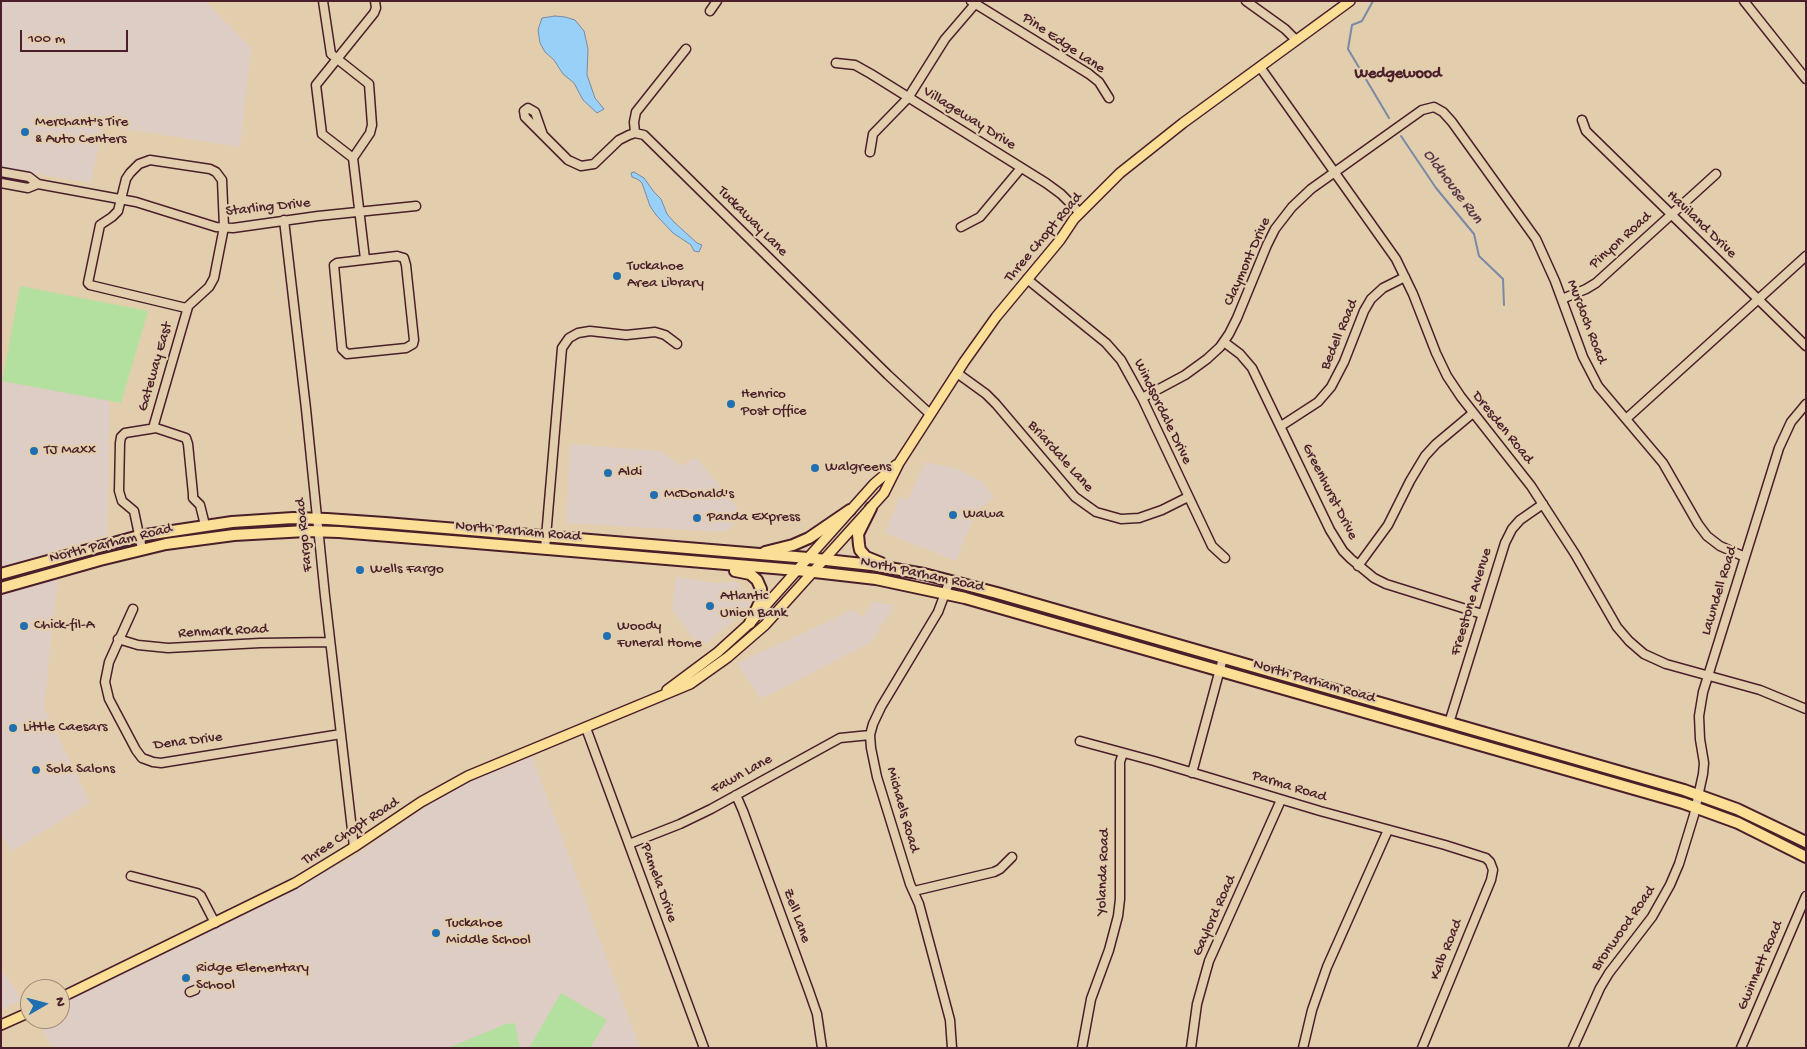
<!DOCTYPE html>
<style>
body{margin:0}
#map{position:relative;width:1807px;height:1049px;overflow:hidden;background:#e2ceac;font-family:"Gochi Hand",sans-serif}
canvas{display:block}
.frame{position:absolute;inset:0;border:2px solid #4a1f2b;pointer-events:none}
.north{position:absolute;left:20px;top:979px;width:50px;height:50px;box-sizing:border-box;background:#e2ceac;border:1px solid #a58878;border-radius:50%;rotate:82deg;font-size:14px;font-weight:700;line-height:20px;text-align:center;color:#4a1f2b}
.north::after{content:'';display:block;margin:auto;width:18px;height:22px;background:#1f6fb2;clip-path:polygon(50% 0,100% 100%,50% 72%,0 100%)}
.scale{position:absolute;left:20px;top:30px;width:108px;height:22px;box-sizing:border-box;border:2px solid #4a1f2b;border-top:0;padding-left:6px;font-size:15px;line-height:18px;white-space:nowrap;color:#4a1f2b;-webkit-text-stroke:4px #e2ceac;paint-order:stroke}
</style>
<div id="map">
<canvas width="1807" height="1049"></canvas>
<div class="frame"></div>
<div class="north">N</div>
<div class="scale">100 m</div>
</div>
<script>
const ctx = document.querySelector('canvas').getContext('2d');
ctx.lineJoin = 'round';
function paint(path, color) { ctx.fillStyle = color; ctx.fill(path, 'evenodd'); }
const poly = rows => new Path2D(rows.map(r => 'M' + r).join(''));
function trace(path, color, width, dash) { ctx.strokeStyle = color; ctx.lineWidth = width; ctx.lineCap = dash ? 'butt' : 'round'; ctx.setLineDash(dash || []); ctx.stroke(path); }
function write(font, color, halo, rows, align = 'center') {
  ctx.font = font + ' "Gochi Hand",sans-serif'; ctx.lineWidth = 4.5; ctx.setLineDash([]); ctx.textBaseline = 'middle'; ctx.strokeStyle = halo; ctx.fillStyle = color; for (const [text, x, y, turn = 0] of rows) {
    ctx.save(); ctx.translate(x, y); ctx.rotate((+turn || 0) * Math.PI / 180); ctx.textAlign = isNaN(turn) ? turn : align; if (halo) ctx.strokeText(text, 0, 0); ctx.fillText(text, 0, 0); ctx.restore();
  }
}
paint(poly([
 [1,1,205,1,251,48,240,147,113,127,104,127,101,133,91,183,1,168],
 [1,381,110,401,107,535,1,567],
 [570,444,660,451,682,466,696,457,740,511,731,528,723,532,566,523],
 [925,462,958,469,982,482,994,497,976,512,956,561,885,533,900,496,908,500],
 [58,576,44,708,90,802,11,852,1,834,1,594],
 [676,577,713,583,737,582,753,600,731,623,700,648,672,610],
 [873,602,895,605,870,643,761,699,737,663,853,610,863,617],
 [532,756,640,1048,52,1048,36,1019,60,1019,60,998,347,861,427,806,469,781],
 [1,968,22,1000,1,1010]
]), '#decdc4');
paint(poly([
 [20,286,148,311,121,403,2,381],
 [561,993,607,1020,590,1048,529,1048],
 [515,1023,520,1048,448,1048,506,1024]
]), '#b3e09e');
const water = poly([
 [555,16,565,17,575,20,584,31,588,49,587,75,595,98,604,109,597,113,583,100,574,83,563,74,554,60,545,52,540,43,538,30,542,18,555,16],
 [634,172,644,178,654,192,661,199,667,214,674,222,697,243,702,245,699,252,694,251,691,245,673,233,656,215,650,206,642,183,639,180,632,177,631,173,634,172]
]);
paint(water, '#99d0f8');
trace(water, '#7989a6', 1);
trace(poly([
 [1373,1,1362,21,1352,25,1348,49,1389,118],
 [1401,136,1436,188,1474,234,1479,256,1503,279,1504,305]
]), '#7989a6', 2);
const minor = poly([
 [323,1,331,54,369,84,372,125,370,133,353,158,365,259],
 [971,1,1089,74,1099,82,1109,98],
 [1246,1,1285,29,1296,40],
 [1744,1,1806,79],
 [710,11,717,1],
 [836,63,855,65,871,74,1046,183,1061,194,1080,213],
 [1260,67,1396,259,1413,294,1436,353,1447,376,1461,397,1531,486,1575,554,1617,627,1629,641,1644,654,1666,664,1760,690,1806,709],
 [1582,120,1586,131,1806,346],
 [635,133,634,122,636,112,686,49],
 [543,135,535,112,528,108,524,111,525,117,568,160,581,166,594,164,619,140,629,135,635,133,644,135,888,375,930,414],
 [870,152,873,134,908,98,945,39,975,4],
 [353,158,322,134,316,85,374,13,376,8,375,1],
 [150,160,210,169,216,172,222,180,224,227,214,278,209,287,186,308,90,285,88,283,100,225,112,217,118,211,126,179,130,173,139,164,150,160],
 [1,172,29,177,38,184,136,202,216,227,233,228,318,216,416,206],
 [1,183,28,188,38,184],
 [284,220,306,409,325,596,354,847],
 [961,227,980,217,1021,168],
 [397,256,404,258,406,265,414,340,413,344,406,348,347,354,342,349,334,265,337,263,397,256],
 [1027,279,1106,343,1121,360,1142,398,1212,546,1225,558],
 [1562,299,1586,289,1596,283,1716,174],
 [1224,342,1240,354,1252,368,1330,530,1343,551,1351,559,1374,578,1386,584,1482,614],
 [957,373,986,394,996,404,1075,497,1096,512,1121,519,1139,518,1162,510,1188,497],
 [1142,398,1185,375,1207,359,1220,347,1229,334,1237,318,1267,245,1275,229,1292,207,1311,189,1422,110,1434,107,1443,112,1452,122,1536,239,1555,281,1583,357,1598,386,1663,463,1698,524,1707,536,1720,546,1745,557],
 [1626,419,1806,256],
 [1281,426,1318,402,1331,387,1344,362,1364,311,1371,299,1383,288,1405,277],
 [153,428,188,307],
 [142,549,134,511,122,501,119,491,120,443,121,437,125,433,156,428,186,438,188,444,193,494,193,498,200,505,205,525],
 [545,549,562,348,569,338,578,333,590,331,626,335,655,332,665,335,677,344],
 [1358,566,1388,525,1410,481,1425,456,1436,444,1473,413],
 [950,580,938,612,881,707,873,724,870,735,871,748,877,777,910,884,919,904,938,975,950,1020,952,1048],
 [133,609,109,662,105,682,109,699,136,750,142,758,153,762,161,763,341,734],
 [118,639,138,645,168,648,260,643,330,642],
 [1449,723,1505,543,1512,529,1520,520,1543,504],
 [586,728,704,1048],
 [1080,741,1154,761,1320,811,1445,845,1486,858,1490,862,1493,870,1491,880,1422,1048],
 [1192,773,1223,658],
 [736,795,743,811,809,991,817,1014,822,1048],
 [629,844,680,824,711,809,840,738,870,735],
 [131,876,197,893,201,896,215,923],
 [914,891,994,872,1000,869,1012,857],
 [190,992,195,990],
 [1082,1048,1091,999,1109,950,1118,916,1120,899,1120,762,1123,753],
 [1191,1048,1197,1004,1209,961,1281,800],
 [1303,1048,1312,1010,1327,967,1388,830],
 [1573,1048,1600,988,1609,973,1652,917,1670,885,1679,864,1694,815,1703,774,1704,763,1700,739,1699,716,1703,692,1779,448,1791,422,1806,404],
 [1741,1048,1806,896]
]);
const major = poly([
 [667,690,718,652,750,623,874,484,896,465],
 [60,998,295,883,354,847,421,802,468,776,690,684,728,657,765,625,884,493,899,463,964,362,996,317,1060,240,1074,219,1120,173,1183,123,1350,1],
 [1,1025,30,1012]
]);
const highway = poly([
 [871,508,858,534,859,545,860,550,866,557,881,563],
 [765,552,793,545,809,538,850,510],
 [735,571,750,574,757,580,761,589,760,602,750,623],
 [1,574,139,536,232,522,293,518,327,519,385,523,808,558,872,565,924,574,997,593,1684,790,1737,809,1806,842],
 [1,588,100,560,166,544,234,535,306,531,339,532,464,542,797,570,876,579,965,598,1683,803,1738,823,1806,857]
]);
trace(minor, '#4a1f2b', 11);
trace(major, '#4a1f2b', 12);
trace(highway, '#4a1f2b', 14);
trace(minor, '#e2ceac', 8);
trace(major, '#fbdf96', 9);
trace(highway, '#fbdf96', 10);
for (const [x, y, r, color] of [
 [25,132,5,"#1f6fb2"],
 [617,276,5,"#1f6fb2"],
 [731,404,5,"#1f6fb2"],
 [34,451,5,"#1f6fb2"],
 [815,468,5,"#1f6fb2"],
 [608,473,5,"#1f6fb2"],
 [654,495,5,"#1f6fb2"],
 [953,515,5,"#1f6fb2"],
 [697,518,5,"#1f6fb2"],
 [360,570,5,"#1f6fb2"],
 [710,606,5,"#1f6fb2"],
 [24,626,5,"#1f6fb2"],
 [607,636,5,"#1f6fb2"],
 [13,728,5,"#1f6fb2"],
 [36,770,5,"#1f6fb2"],
 [436,933,5,"#1f6fb2"],
 [186,978,5,"#1f6fb2"]
]) { const dot = new Path2D(); dot.arc(x, y, r, 0, 2 * Math.PI); ctx.fillStyle = color; ctx.fill(dot); trace(dot, '#e2ceac', 2); }
write('15px', '#4a1f2b', '#e2ceac', [
 ["Pine Edge Lane",1063,44,34],
 ["Villageway Drive",969,119,32],
 ["Starling Drive",268,208,-6],
 ["Tuckaway Lane",752,222,45],
 ["Haviland Drive",1701,225,44],
 ["Three Chopt Road",1044,238,-50],
 ["Pinyon Road",1621,241,-42],
 ["Claymont Drive",1248,262,-66],
 ["Murdoch Road",1586,322,69],
 ["Bedell Road",1340,335,-67],
 ["Gateway East",156,367,-74],
 ["Windsordale Drive",1162,412,64],
 ["Dresden Road",1502,428,51],
 ["Briardale Lane",1060,457,48],
 ["Greenhurst Drive",1329,492,63],
 ["North Parham Road",518,532,5],
 ["Fargo Road",305,535,-96],
 ["North Parham Road",111,544,-14],
 ["North Parham Road",922,575,12],
 ["Lawndell Road",1720,591,-73],
 ["Freestone Avenue",1472,602,-73],
 ["Renmark Road",223,632,-3],
 ["North Parham Road",1314,682,16],
 ["Dena Drive",188,742,-7],
 ["Fawn Lane",742,775,-29],
 ["Parma Road",1289,787,17],
 ["Michaels Road",902,810,74],
 ["Three Chopt Road",351,832,-33],
 ["Yolanda Road",1104,872,-88],
 ["Pamela Drive",658,883,70],
 ["Zell Lane",796,916,70],
 ["Gaylord Road",1215,916,-66],
 ["Bronwood Road",1624,929,-55],
 ["Kalb Road",1447,950,-68],
 ["Gwinnett Road",1761,966,-67]
]);
write('15px', '#4a1f2b', '#e2ceac', [
 ["Merchant's Tire",35,123],
 ["& Auto Centers",35,140],
 ["Tuckahoe",627,267],
 ["Area Library",627,284],
 ["Henrico",741,395],
 ["Post Office",741,412],
 ["TJ Maxx",44,451],
 ["Walgreens",825,468],
 ["Aldi",618,473],
 ["McDonald's",664,495],
 ["Wawa",963,515],
 ["Panda Express",707,518],
 ["Wells Fargo",370,570],
 ["Atlantic",720,597],
 ["Union Bank",720,614],
 ["Chick-fil-A",34,626],
 ["Woody",617,627],
 ["Funeral Home",617,644],
 ["Little Caesars",23,728],
 ["Sola Salons",46,770],
 ["Tuckahoe",446,924],
 ["Middle School",446,941],
 ["Ridge Elementary",196,969],
 ["School",196,986]
], 'left');
write('bold 16px', '#4a1f2b', '#e2ceac', [
 ["Wedgewood",1398,75]
]);
write('italic 16px', '#563a4a', '#e2ceac', [
 ["Oldhouse Run",1452,187,53]
]);
</script>
